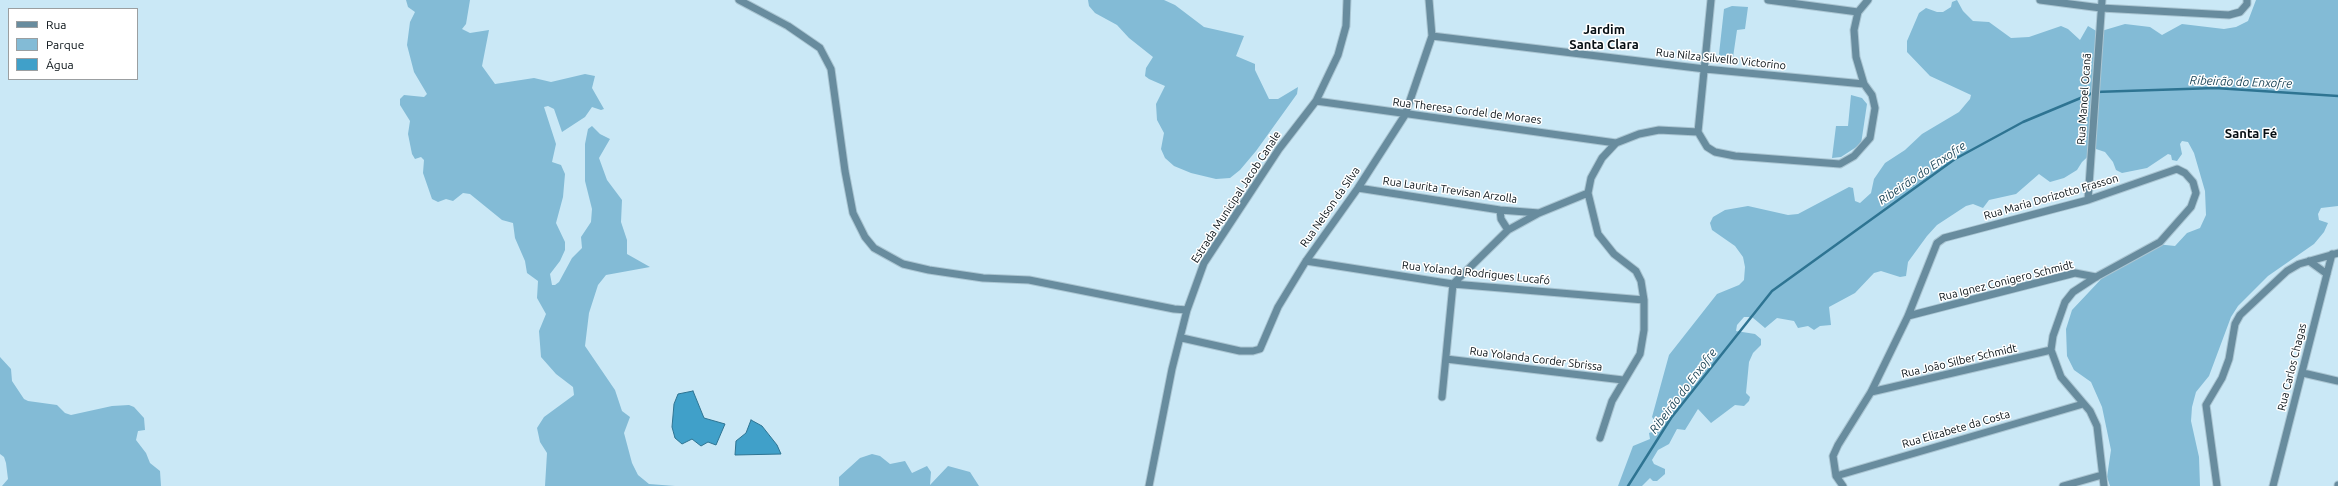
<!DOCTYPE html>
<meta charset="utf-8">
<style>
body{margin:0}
#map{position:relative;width:2338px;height:486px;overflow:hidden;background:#cae8f6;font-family:Ubuntu,sans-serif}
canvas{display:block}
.legend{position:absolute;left:8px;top:8px;width:130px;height:72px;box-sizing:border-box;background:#fff;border:1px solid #9b9fa1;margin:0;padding:5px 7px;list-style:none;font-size:12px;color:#050e13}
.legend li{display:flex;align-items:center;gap:8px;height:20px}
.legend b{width:20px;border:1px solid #9b9fa1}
</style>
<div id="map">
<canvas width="2338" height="486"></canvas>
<ul class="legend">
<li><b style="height:5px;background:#688c9e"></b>Rua</li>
<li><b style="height:11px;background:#83bbd6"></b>Parque</li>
<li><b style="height:11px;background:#40a0c9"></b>Água</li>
</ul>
</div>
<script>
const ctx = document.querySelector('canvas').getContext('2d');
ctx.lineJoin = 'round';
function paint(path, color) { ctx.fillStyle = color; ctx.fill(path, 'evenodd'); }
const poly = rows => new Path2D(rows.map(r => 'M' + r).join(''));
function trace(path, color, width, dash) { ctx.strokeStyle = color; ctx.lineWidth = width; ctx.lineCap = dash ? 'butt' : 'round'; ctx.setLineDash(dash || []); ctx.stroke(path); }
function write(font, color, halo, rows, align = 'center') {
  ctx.font = font + ' Ubuntu,sans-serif'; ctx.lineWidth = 3; ctx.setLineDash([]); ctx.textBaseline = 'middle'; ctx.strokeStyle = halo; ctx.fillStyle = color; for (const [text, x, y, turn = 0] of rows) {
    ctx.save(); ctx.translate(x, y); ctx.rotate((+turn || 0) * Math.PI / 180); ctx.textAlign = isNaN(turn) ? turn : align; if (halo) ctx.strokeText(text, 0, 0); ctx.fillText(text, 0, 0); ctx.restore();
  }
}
paint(poly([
 [406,0,470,0,466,24,462,29,470,33,489,30,482,66,495,84,534,78,551,82,585,74,595,76,592,88,604,109,601,110,592,107,585,117,562,132,554,109,548,106,544,107,556,144,552,162,561,165,565,174,563,197,556,223,565,242,565,250,560,261,550,274,552,285,555,285,559,282,572,258,582,248,581,237,591,222,592,209,585,181,585,144,588,129,592,126,600,134,610,139,599,158,607,180,622,200,621,222,627,240,627,254,650,267,606,275,598,285,589,313,585,346,615,390,622,411,630,417,624,433,632,463,638,475,649,484,675,486,545,486,547,453,540,442,537,428,544,417,574,395,573,387,556,374,541,357,539,331,546,314,537,298,538,281,527,273,525,261,515,238,513,223,502,220,470,194,463,193,453,201,446,199,438,202,432,199,423,173,424,160,421,157,415,159,412,154,408,134,410,121,400,105,400,99,404,95,424,97,427,94,414,72,407,45,410,22,415,12,408,7],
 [1088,0,1164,0,1175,5,1204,27,1244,36,1236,56,1255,64,1255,70,1269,99,1278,99,1298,87,1297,94,1256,151,1240,170,1230,178,1216,179,1191,173,1174,166,1165,158,1161,149,1164,133,1157,120,1156,104,1165,86,1149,79,1145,76,1146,68,1153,57,1129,38,1117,25,1095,13,1089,6],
 [1957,0,1963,11,1973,21,1989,22,2011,38,2029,37,2061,26,2068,29,2080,40,2088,26,2098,32,2125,24,2150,27,2162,35,2182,24,2224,29,2236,27,2248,21,2256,0,2338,0,2338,206,2321,208,2318,214,2319,220,2328,223,2324,232,2314,244,2268,276,2238,306,2231,317,2209,376,2196,392,2192,407,2191,421,2199,457,2200,486,2110,486,2107,477,2111,450,2102,407,2091,382,2074,370,2067,356,2066,329,2072,310,2105,275,2135,260,2156,244,2175,246,2187,233,2200,228,2206,215,2205,191,2194,153,2188,142,2182,141,2180,144,2182,154,2177,161,2172,160,2171,155,2168,154,2147,168,2122,173,2116,170,2113,162,2105,152,2096,149,2082,162,2077,170,2064,178,2050,182,2039,174,2016,194,1989,200,1983,208,1973,204,1966,206,1937,225,1927,236,1908,262,1906,276,1900,277,1881,271,1874,273,1855,293,1829,307,1831,325,1820,326,1814,330,1808,326,1798,328,1794,321,1777,318,1765,328,1752,317,1744,317,1737,325,1736,331,1755,334,1761,339,1761,345,1753,353,1749,362,1746,393,1750,397,1749,401,1744,406,1735,405,1711,423,1698,409,1685,430,1677,429,1669,444,1658,450,1652,460,1654,464,1665,469,1665,474,1657,481,1653,481,1650,478,1642,486,1618,486,1633,446,1650,439,1649,433,1661,429,1652,417,1669,355,1717,294,1739,285,1744,280,1745,267,1743,257,1735,246,1712,230,1710,223,1713,217,1725,210,1748,206,1788,215,1798,214,1849,187,1853,188,1855,201,1860,203,1871,193,1874,179,1885,163,1905,150,1922,134,1959,112,1970,99,1971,95,1930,76,1907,52,1907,41,1919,13,1926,8,1937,12,1943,12,1951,7,1952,2],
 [1732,6,1748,7,1745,29,1737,30,1732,64,1725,63,1719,54,1724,9],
 [1851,95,1862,98,1867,104,1861,144,1841,157,1832,158,1836,126,1848,126],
 [0,357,11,369,12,381,24,399,28,401,57,405,65,413,71,415,112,406,129,405,134,407,144,418,145,430,138,431,136,440,146,453,150,463,160,471,161,486,2,486,8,479,6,463,4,457,0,454],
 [872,454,880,456,890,464,905,461,912,473,927,466,931,472,930,485,948,466,970,472,979,486,839,486,839,477,860,458]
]), '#83bbd6');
const water = poly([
 [693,391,704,418,725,424,716,445,708,442,701,446,692,439,682,444,675,438,672,427,674,404,678,394,693,391],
 [751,420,762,426,777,445,781,454,735,455,736,441,746,433,751,420]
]);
paint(water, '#40a0c9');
trace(water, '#2e7492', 1);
trace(poly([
 [1628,486,1671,418,1772,291,1955,159,2023,122,2095,92,2215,88,2338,96]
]), '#2e7492', 2.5);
const minor = poly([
 [739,0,788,26,820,48,831,69,845,171,853,213,865,237,874,248,903,264,929,270,983,278,1029,280,1174,309,1187,310],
 [1768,0,1858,12],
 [2040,0,2101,8,2229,15,2240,12,2247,4,2247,0],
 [1432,36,1705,69,1864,84],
 [1316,101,1616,143],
 [1698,132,1707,147,1715,152,1735,156,1840,164,1854,156,1870,138,1875,108,1872,95,1864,84,1856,57,1854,30,1858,12,1868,0],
 [1698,132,1711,0],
 [1358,188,1500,210,1539,213],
 [2088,200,2102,0],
 [1500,210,1501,219,1508,230],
 [1306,261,1453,284,1644,300],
 [2309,261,2327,274],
 [1908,316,2075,273,2096,277],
 [1182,338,1240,351,1253,351,1260,349,1278,307,1306,261,1358,188,1405,115,1432,36,1429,0],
 [1446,359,1623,380],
 [2303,373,2338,381],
 [1871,392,2051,350],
 [1442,397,1453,284,1508,230,1539,213,1588,193],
 [1600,438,1612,401,1640,354,1644,330,1644,300,1641,281,1636,271,1614,254,1598,234,1588,193,1591,178,1602,158,1616,143,1639,134,1659,130,1698,132],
 [1836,476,2083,404],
 [1149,486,1172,369,1187,310,1204,263,1279,149,1316,101,1338,55,1346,26,1347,0],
 [1843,486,1836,476,1833,456,1838,445,1871,392,1908,316,1937,243,1944,238,2088,200,2177,169,2185,173,2193,182,2196,193,2191,207,2160,242,2096,277,2073,292,2065,302,2053,336,2051,350,2061,377,2090,411,2097,426,2104,486],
 [2063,486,2102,475],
 [2217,486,2206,405,2222,378,2229,359,2235,324,2240,315,2287,271,2299,264,2338,253],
 [2273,486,2332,254],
 [2338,486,2338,485]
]);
trace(minor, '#aac5d2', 9);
trace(minor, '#688c9e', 7);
write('11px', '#050e13', '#fff', [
 ["Rua Nilza Silvello Victorino",1721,59,6],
 ["Rua Manoel Ocanã",2084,99,-86],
 ["Rua Theresa Cordel de Moraes",1467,111,7],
 ["Rua Laurita Trevisan Arzolla",1450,190,8],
 ["Estrada Municipal Jacob Canale",1236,197,-57],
 ["Rua Maria Dorizotto Frasson",2051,197,-16],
 ["Rua Nelson da Silva",1330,207,-55],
 ["Rua Yolanda Rodrigues Lucafó",1476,273,6],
 ["Rua Ignez Conigero Schmidt",2006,281,-14],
 ["Rua Yolanda Corder Sbrissa",1536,359,7],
 ["Rua João Silber Schmidt",1959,361,-13],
 ["Rua Carlos Chagas",2292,367,-76],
 ["Rua Elizabete da Costa",1956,429,-16]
]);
write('italic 12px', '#20495b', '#fff', [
 ["Ribeirão do Enxofre",2241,82,2],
 ["Ribeirão do Enxofre",1922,173,-34],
 ["Ribeirão do Enxofre",1683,391,-53]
]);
write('bold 13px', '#050e13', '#fff', [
 ["Jardim",1604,30],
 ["Santa Clara",1604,45],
 ["Santa Fé",2251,134]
]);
</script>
